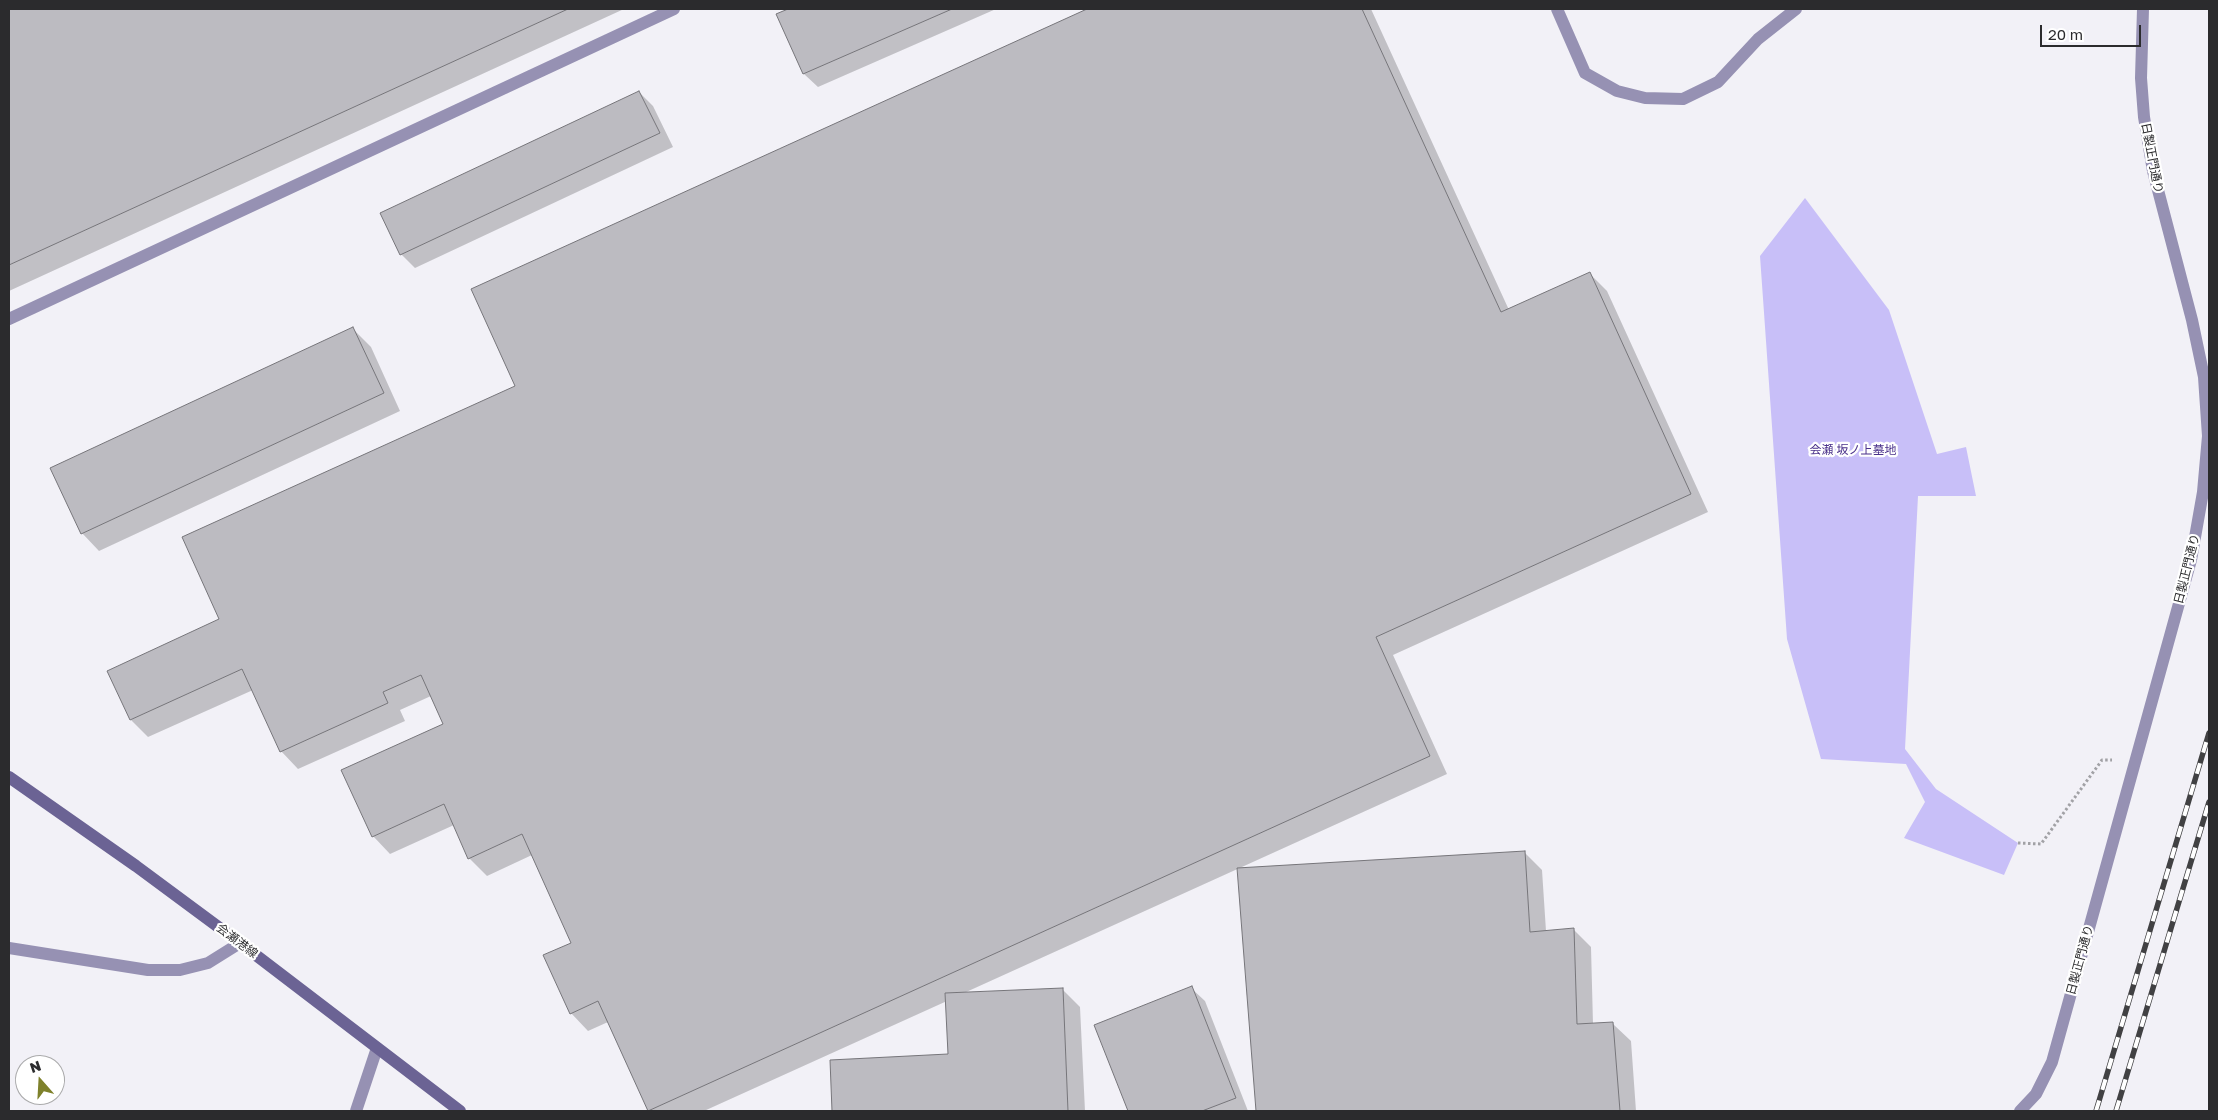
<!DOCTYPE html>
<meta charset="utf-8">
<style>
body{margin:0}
#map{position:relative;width:2218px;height:1120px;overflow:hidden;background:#f2f1f7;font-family:"Golos Text",sans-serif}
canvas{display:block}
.frame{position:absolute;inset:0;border:10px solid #2b2b2d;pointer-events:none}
.north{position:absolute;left:15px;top:1055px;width:50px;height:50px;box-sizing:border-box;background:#fff;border:1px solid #aaaaab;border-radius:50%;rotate:341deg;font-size:14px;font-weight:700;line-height:20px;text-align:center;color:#2b2b2d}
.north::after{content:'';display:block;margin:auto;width:18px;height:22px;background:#7e812b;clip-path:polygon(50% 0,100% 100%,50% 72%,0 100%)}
.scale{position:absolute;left:2040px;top:25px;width:101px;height:22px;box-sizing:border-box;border:2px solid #2b2b2d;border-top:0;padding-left:6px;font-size:15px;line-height:18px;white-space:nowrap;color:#2b2b2d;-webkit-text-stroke:4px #fff;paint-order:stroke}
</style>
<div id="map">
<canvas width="2218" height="1120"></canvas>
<div class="frame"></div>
<div class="north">N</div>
<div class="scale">20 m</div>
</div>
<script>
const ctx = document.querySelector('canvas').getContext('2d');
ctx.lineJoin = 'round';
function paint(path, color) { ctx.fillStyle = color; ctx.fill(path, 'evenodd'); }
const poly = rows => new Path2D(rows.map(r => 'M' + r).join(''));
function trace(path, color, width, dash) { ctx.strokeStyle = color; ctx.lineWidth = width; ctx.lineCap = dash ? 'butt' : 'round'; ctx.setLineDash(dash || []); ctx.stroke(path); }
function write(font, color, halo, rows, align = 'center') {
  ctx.font = font + ' "Golos Text","Noto Sans JP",sans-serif'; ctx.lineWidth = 4.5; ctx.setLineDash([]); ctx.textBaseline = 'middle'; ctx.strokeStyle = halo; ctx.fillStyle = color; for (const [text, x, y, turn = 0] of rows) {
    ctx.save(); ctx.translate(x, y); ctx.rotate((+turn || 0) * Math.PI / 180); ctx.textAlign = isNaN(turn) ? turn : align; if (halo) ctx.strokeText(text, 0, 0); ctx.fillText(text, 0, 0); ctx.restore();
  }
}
paint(poly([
 [1805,198,1889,310,1937,454,1966,447,1976,496,1918,496,1905,749,1936,789,2018,843,2004,875,1904,838,1925,802,1906,764,1821,759,1787,639,1760,256]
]), '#c8bff8');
paint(poly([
 [9,9,624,9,9,291],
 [791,9,996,9,818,87,804,74,778,15],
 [1090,9,1371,9,1509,310,1589,273,1607,291,1708,512,1393,655,1447,774,964,993,1062,989,1080,1007,1085,1111,833,1111,831,1061,949,1055,947,1001,704,1111,649,1111,608,1022,588,1031,571,1013,573,943,532,855,487,876,469,858,454,825,390,854,373,836,444,724,431,696,400,710,405,721,298,769,281,751,253,690,148,737,131,720,221,620,517,386,473,289],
 [639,92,653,106,673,147,415,268,401,254,382,213],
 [353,329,371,347,400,411,99,551,82,533],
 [1524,852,1542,870,1546,931,1573,929,1591,947,1593,1024,1613,1024,1631,1041,1636,1111,1258,1111,1238,868],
 [1191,988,1205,1001,1248,1111,1130,1111,1096,1025]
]), '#0003');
const building = poly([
 [9,9,568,9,9,265,9,9],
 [788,9,952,9,803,74,776,14,788,9],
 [1087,9,1362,9,1501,312,1590,272,1691,494,1376,637,1430,756,648,1111,598,1001,570,1014,543,955,571,943,522,834,468,859,444,804,372,837,341,770,443,724,421,675,383,692,388,703,280,752,242,669,130,720,107,671,219,619,182,537,515,386,471,289,1087,9],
 [639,91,660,133,400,255,380,213,639,91],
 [353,327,384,393,81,534,50,468,353,327],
 [1525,851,1530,932,1574,928,1577,1024,1613,1022,1620,1111,1256,1111,1237,868,1525,851],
 [1192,986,1236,1098,1202,1111,1128,1111,1094,1025,1192,986],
 [1063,988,1068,1111,832,1111,830,1060,948,1054,945,993,1063,988]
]);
paint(building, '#bcbbc1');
trace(building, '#76757a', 1);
trace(poly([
 [2018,843,2041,844,2102,760,2112,760]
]), '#a1a1a5', 3, [2.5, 2.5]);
trace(poly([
 [1557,9,1585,73,1617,91,1645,98,1683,99,1718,82,1758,39,1796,9],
 [9,319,674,9],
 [9,948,148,970,180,970,208,963,240,943]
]), '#9691b3', 12);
trace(poly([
 [356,1111,377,1048]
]), '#9691b3', 12);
trace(poly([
 [2020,1111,2036,1094,2052,1062,2191,560,2203,492,2208,436,2204,377,2192,320,2153,171,2144,117,2141,78,2143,9]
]), '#9691b3', 12);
trace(poly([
 [9,777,136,866,240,943,460,1111]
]), '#6b6394', 12);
const rail = poly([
 [2096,1111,2209,733],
 [2116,1111,2209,802]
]);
trace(rail, '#414143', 5.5);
trace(rail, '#fff', 4, [11]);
write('12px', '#2b2b2d', '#fff', [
 ["日製正門通り",2152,158,79],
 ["日製正門通り",2187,569,-76],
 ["会瀬港線",237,941,37],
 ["日製正門通り",2080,960,-75]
]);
write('12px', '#4a318a', '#fff', [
 ["会瀬 坂ノ上墓地",1853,450]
]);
</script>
